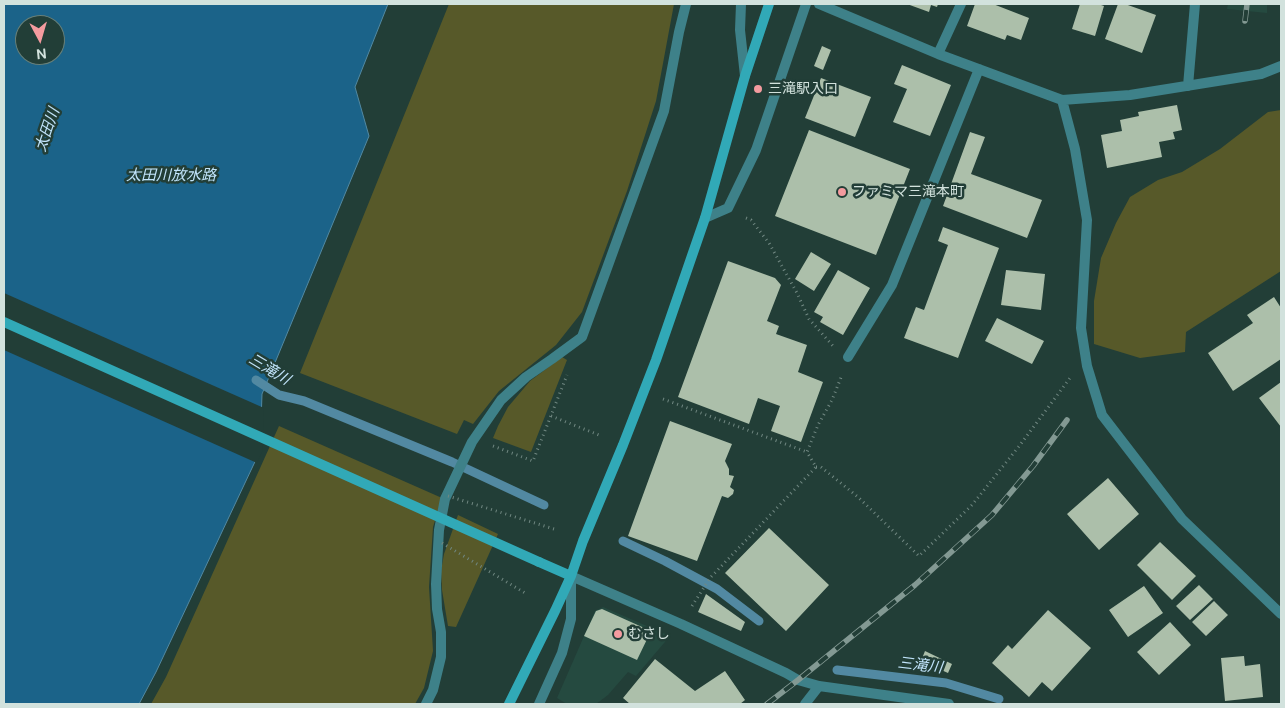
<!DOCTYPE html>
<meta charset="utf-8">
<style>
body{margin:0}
#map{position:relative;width:1285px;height:708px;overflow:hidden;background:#223e37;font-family:"DM Sans",sans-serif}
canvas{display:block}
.frame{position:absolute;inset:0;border:5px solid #d2e2dd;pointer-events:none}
.north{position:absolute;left:15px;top:15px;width:50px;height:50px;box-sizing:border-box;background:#223e37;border:1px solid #688079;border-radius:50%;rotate:174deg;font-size:14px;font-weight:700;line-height:20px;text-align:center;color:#d2e2dd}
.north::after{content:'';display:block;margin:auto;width:18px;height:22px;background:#f49b9f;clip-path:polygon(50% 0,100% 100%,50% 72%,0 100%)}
</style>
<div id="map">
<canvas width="1285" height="708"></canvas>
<div class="frame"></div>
<div class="north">N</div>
</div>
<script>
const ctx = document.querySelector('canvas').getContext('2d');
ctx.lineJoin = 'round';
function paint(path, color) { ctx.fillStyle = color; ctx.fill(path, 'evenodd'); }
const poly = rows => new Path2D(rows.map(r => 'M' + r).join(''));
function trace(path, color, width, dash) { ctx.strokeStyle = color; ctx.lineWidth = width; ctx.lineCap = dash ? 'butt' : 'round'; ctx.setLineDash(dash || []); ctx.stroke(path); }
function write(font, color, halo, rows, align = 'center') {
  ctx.font = font + ' "DM Sans","Noto Sans JP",sans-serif'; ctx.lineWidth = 5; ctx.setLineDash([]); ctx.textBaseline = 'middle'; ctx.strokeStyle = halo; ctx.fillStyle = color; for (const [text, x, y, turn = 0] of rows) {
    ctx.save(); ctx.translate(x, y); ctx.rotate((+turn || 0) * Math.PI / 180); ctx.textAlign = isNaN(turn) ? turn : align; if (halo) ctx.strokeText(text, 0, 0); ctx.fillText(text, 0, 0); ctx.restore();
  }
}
paint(poly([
 [1228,4,1267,4,1267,13,1227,9],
 [603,607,670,636,636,676,628,672,608,695,596,704,567,704,557,698,595,611]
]), '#254a40');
paint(poly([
 [449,4,674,4,656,101,627,191,582,312,556,345,499,391,473,424,464,420,457,434,300,373],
 [1281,110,1281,271,1186,332,1185,352,1140,358,1094,344,1094,301,1101,258,1116,223,1130,197,1158,180,1182,172,1220,149,1268,112],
 [562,357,567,360,531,452,493,438,498,426,508,407,530,381],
 [279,426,442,498,433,527,429,587,433,651,424,688,415,704,151,704,166,677],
 [458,515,498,534,456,627,448,626,442,590,441,571,444,554]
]), '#575929');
const water = poly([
 [4,4,388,4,355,87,369,136,262,394,260,451,156,672,139,704,4,704,4,4],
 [25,25,55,25,55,55,25,55,25,25]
]);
paint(water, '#1b6389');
trace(water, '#5289a2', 1);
paint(poly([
 [4,293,264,408,262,452,257,463,4,350]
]), '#223e37');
trace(poly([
 [256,380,279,395,304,401,452,462,544,505],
 [623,541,665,561,717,589,759,621],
 [837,670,946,683,999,699]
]), '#5289a2', 9);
paint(poly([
 [907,4,938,4,937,7,931,5,929,12],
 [975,4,993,4,1029,18,1021,40,1007,35,1005,40,967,26],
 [1080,4,1098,4,1104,6,1095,36,1072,29],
 [1118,4,1125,4,1156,15,1142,53,1105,39],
 [822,46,831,50,823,70,814,66],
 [902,65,951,85,930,136,893,122,907,89,894,84],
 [821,78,871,97,855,137,805,118],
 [1177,105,1182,130,1173,132,1175,139,1159,142,1162,157,1107,168,1101,135,1122,131,1120,120,1139,116,1138,112],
 [809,130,910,169,876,255,775,216],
 [970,132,985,137,971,174,1042,200,1027,238,943,206],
 [943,227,999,248,958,358,904,338,916,307,924,310,948,245,938,241],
 [811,252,831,264,814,291,795,279],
 [728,261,775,278,781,285,767,321,779,326,776,334,807,345,798,372,823,382,801,442,771,431,780,406,758,398,749,424,678,397],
 [838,270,870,288,843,335,820,322,823,317,814,312],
 [1006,270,1045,274,1041,310,1001,305],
 [1274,297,1281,308,1281,359,1233,391,1208,353,1253,323,1247,315],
 [997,318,1044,341,1032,364,985,341],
 [1281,382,1281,427,1259,398],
 [670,421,732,444,725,461,729,469,729,475,734,476,730,487,734,490,733,494,728,498,722,496,697,561,628,536],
 [1108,478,1139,514,1099,550,1067,514],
 [769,528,829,585,786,631,725,573],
 [1160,542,1196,576,1172,600,1137,565],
 [1199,585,1213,599,1190,620,1176,606],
 [1144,586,1163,613,1128,637,1109,610],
 [706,594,745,622,741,631,698,612],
 [1214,601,1228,615,1206,636,1192,622],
 [602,609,651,631,637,660,584,636,596,611],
 [1048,610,1091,648,1052,691,1042,682,1029,697,992,663,1008,645,1012,649],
 [1170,622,1191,645,1159,675,1137,652],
 [925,651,952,664,948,673,921,661],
 [1244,656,1245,666,1260,664,1263,697,1225,701,1221,658],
 [655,659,695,691,725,671,745,700,740,704,630,704,623,698]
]), '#acbfaa');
trace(poly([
 [746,218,751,220,769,243,797,293,809,319,833,346],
 [663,399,807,452],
 [551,416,599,435],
 [493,446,533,461,567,375],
 [816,467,821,467,858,497,919,556,972,505,1020,445,1070,378],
 [692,606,710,578,816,467,807,452,818,425,832,400,842,375]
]), '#718882', 3, [1, 4]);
trace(poly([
 [741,4,740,30,745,76],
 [426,704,433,690,441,657,441,632,437,609,436,584,439,530,445,499,472,442,501,400,526,377,552,359,582,337,664,111,679,32,686,4]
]), '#3e8189', 10);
trace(poly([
 [819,4,938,54,1062,100,1130,95,1261,74,1281,66],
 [938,54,961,4],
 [1188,86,1195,4],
 [1062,100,1075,149,1087,220,1081,328,1087,366,1102,415,1182,519,1281,614],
 [705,218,728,208,756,150,806,4],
 [848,357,892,285,979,69],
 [539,704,562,653,571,619,571,576,681,624,786,673,798,680,819,686,949,704],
 [805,704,819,686]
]), '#3e8189', 10);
trace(poly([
 [539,562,571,576],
 [509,704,555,611,571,576,583,541,623,445,656,360,705,218,745,76,769,4]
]), '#31a9b7', 10);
const rail = poly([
 [1245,21,1247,4],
 [767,704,798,680,915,585,992,515,1033,466,1067,420]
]);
trace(rail, '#839993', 5.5);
trace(rail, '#223e37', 4, [11]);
trace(poly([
 [448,496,554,529],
 [442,543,525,593]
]), '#718882', 3, [1, 4]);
trace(poly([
 [4,322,539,562]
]), '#31a9b7', 10);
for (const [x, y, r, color] of [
 [758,89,5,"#f49b9f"],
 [842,192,5,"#f49b9f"],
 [618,634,5,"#f49b9f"]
]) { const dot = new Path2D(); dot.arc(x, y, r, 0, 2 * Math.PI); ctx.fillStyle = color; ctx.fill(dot); trace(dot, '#223e37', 2); }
write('14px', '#d2e2dd', '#223e37', [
 ["三滝駅入口",768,89],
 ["ファミマ三滝本町",852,192],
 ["むさし",628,634]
], 'left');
write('italic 15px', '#c1e4fb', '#223e37', [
 ["太田川",48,130,-71],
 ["太田川放水路",171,176],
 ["三滝川",269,370,31],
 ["三滝川",920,666,7]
]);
</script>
